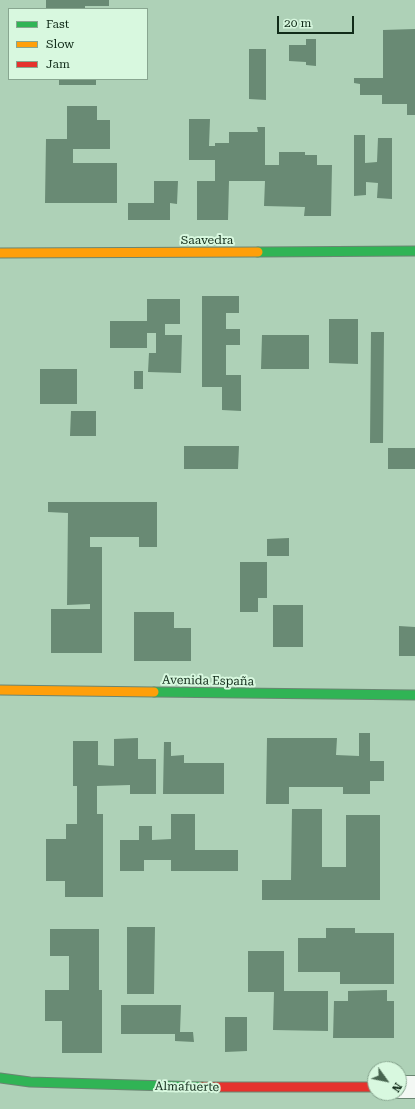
<!DOCTYPE html>
<meta charset="utf-8">
<style>
body{margin:0}
#map{position:relative;width:415px;height:1109px;overflow:hidden;background:#aed1b7;font-family:"Roboto Serif",serif}
canvas{display:block}
.legend{position:absolute;left:8px;top:8px;width:140px;height:72px;box-sizing:border-box;background:#d8f8df;border:1px solid #88a690;margin:0;padding:5px 7px;list-style:none;font-size:12px;color:#112b19}
.legend li{display:flex;align-items:center;gap:8px;height:20px}
.legend b{width:20px;border:1px solid #88a690}
.north{position:absolute;left:367px;top:1061px;width:40px;height:40px;box-sizing:border-box;background:#d8f8df;border:1px solid #88a690;border-radius:50%;rotate:123deg;font-size:11px;font-weight:700;line-height:16px;text-align:center;color:#112b19}
.north::after{content:'';display:block;margin:auto;width:14px;height:18px;background:#486550;clip-path:polygon(50% 0,100% 100%,50% 72%,0 100%)}
.scale{position:absolute;left:277px;top:16px;width:77px;height:18px;box-sizing:border-box;border:2px solid #112b19;border-top:0;padding-left:5px;font-size:12px;line-height:14px;white-space:nowrap;color:#112b19;-webkit-text-stroke:3px #d8f8df;paint-order:stroke}
</style>
<div id="map">
<canvas width="415" height="1109"></canvas>
<ul class="legend">
<li><b style="height:5px;background:#30b455"></b>Fast</li>
<li><b style="height:5px;background:#ff9f0a"></b>Slow</li>
<li><b style="height:5px;background:#e5322d"></b>Jam</li>
</ul>
<div class="north">N</div>
<div class="scale">20 m</div>
</div>
<script>
const ctx = document.querySelector('canvas').getContext('2d');
ctx.lineJoin = 'round';
function paint(path, color) { ctx.fillStyle = color; ctx.fill(path, 'evenodd'); }
const poly = rows => new Path2D(rows.map(r => 'M' + r).join(''));
function trace(path, color, width, dash) { ctx.strokeStyle = color; ctx.lineWidth = width; ctx.lineCap = dash ? 'butt' : 'round'; ctx.setLineDash(dash || []); ctx.stroke(path); }
function write(font, color, halo, rows, align = 'center') {
  ctx.font = font + ' "Roboto Serif",serif'; ctx.lineWidth = 4; ctx.setLineDash([]); ctx.textBaseline = 'middle'; ctx.strokeStyle = halo; ctx.fillStyle = color; for (const [text, x, y, turn = 0] of rows) {
    ctx.save(); ctx.translate(x, y); ctx.rotate((+turn || 0) * Math.PI / 180); ctx.textAlign = isNaN(turn) ? turn : align; if (halo) ctx.strokeText(text, 0, 0); ctx.fillText(text, 0, 0); ctx.restore();
  }
}
paint(poly([
 [46,0,109,0,109,6,85,6,85,9,46,9],
 [415,29,415,115,407,115,407,104,382,104,382,95,360,95,360,84,354,83,354,78,383,78,383,30],
 [306,39,316,39,316,66,306,65,306,62,289,61,289,45,306,45],
 [249,49,266,49,266,100,249,99],
 [59,79,96,79,96,85,59,85],
 [67,106,97,106,97,120,110,120,110,149,73,149,73,163,117,163,117,203,45,203,46,139,67,139],
 [189,119,210,119,209,146,215,146,215,143,229,143,229,132,258,132,257,127,265,127,265,165,279,165,279,152,305,152,305,155,317,155,317,165,332,165,331,216,304,216,305,207,264,206,265,181,229,181,228,220,197,220,197,181,215,181,215,160,189,160],
 [354,135,365,135,365,163,377,162,378,138,392,138,392,199,377,198,378,183,366,182,366,195,354,196],
 [154,181,178,181,177,204,170,203,170,220,128,220,128,203,154,203],
 [202,296,239,296,239,313,226,313,226,329,240,329,240,345,226,345,226,375,241,375,241,411,222,410,222,387,202,387],
 [147,299,180,299,180,324,165,324,165,335,182,335,181,373,148,372,149,353,156,353,156,333,147,333,147,348,110,348,110,321,147,321],
 [329,319,358,319,358,364,329,363],
 [371,332,384,332,383,443,370,443],
 [262,335,309,335,309,369,261,369],
 [40,369,77,369,77,404,40,404],
 [134,371,143,371,143,389,134,389],
 [71,411,96,411,96,436,70,436],
 [184,446,239,446,238,469,184,469],
 [388,448,415,448,415,469,388,469],
 [48,502,157,502,157,547,139,547,139,537,90,537,90,547,102,547,102,653,51,653,51,609,90,609,90,604,67,605,68,513,48,512],
 [289,538,289,556,267,556,267,539],
 [240,562,267,562,267,598,258,598,258,612,240,612],
 [273,605,303,605,303,647,273,647],
 [134,612,174,612,174,628,191,628,191,661,134,661],
 [399,626,415,627,415,656,399,656],
 [359,733,370,733,370,761,384,761,384,781,370,781,370,794,343,794,343,787,289,787,289,804,266,804,267,738,337,738,336,755,359,756],
 [138,738,138,759,156,759,156,794,130,794,130,785,97,786,97,814,103,814,103,897,65,897,65,881,46,881,46,839,66,839,66,824,77,824,77,786,73,786,73,741,98,741,98,765,114,766,114,739],
 [164,742,171,742,171,756,184,755,184,763,224,763,224,794,163,794],
 [292,809,322,809,322,867,346,867,346,815,380,815,380,900,262,900,262,880,291,880],
 [171,814,195,814,195,850,238,850,238,871,171,871,171,860,144,860,144,871,120,871,120,840,139,840,139,826,152,826,152,840,171,839],
 [127,927,155,927,154,994,127,994],
 [326,928,355,928,355,933,394,933,394,984,340,984,340,972,298,972,298,938,326,938],
 [50,929,99,929,99,990,102,990,102,1053,62,1053,62,1021,45,1021,45,990,69,990,69,956,50,956],
 [248,951,284,951,284,991,328,991,328,1031,273,1030,274,992,248,992],
 [387,990,387,1001,394,1001,394,1038,333,1038,334,1001,348,1001,348,991],
 [121,1005,181,1005,180,1032,193,1032,194,1042,175,1041,175,1034,121,1034],
 [225,1017,247,1017,247,1051,225,1052]
]), '#698a74');
const street = poly([
 [399,1087,415,1087]
]);
const fast = poly([
 [258,252,415,251],
 [154,692,415,695],
 [0,1078,30,1082,202,1087]
]);
const slow = poly([
 [0,253,258,252],
 [0,690,154,692]
]);
const jam = poly([
 [202,1087,375,1087]
]);
trace(street, '#6a8672', 24);
trace(fast, '#6a8672', 11);
trace(slow, '#6a8672', 11);
trace(jam, '#6a8672', 11);
trace(street, '#f3f8f4', 22);
trace(fast, '#30b455', 9);
trace(slow, '#ff9f0a', 9);
trace(jam, '#e5322d', 9);
write('12px', '#112b19', '#d8f8df', [
 ["Saavedra",207,240],
 ["Avenida España",208,681,1],
 ["Almafuerte",187,1087,1]
]);
</script>
